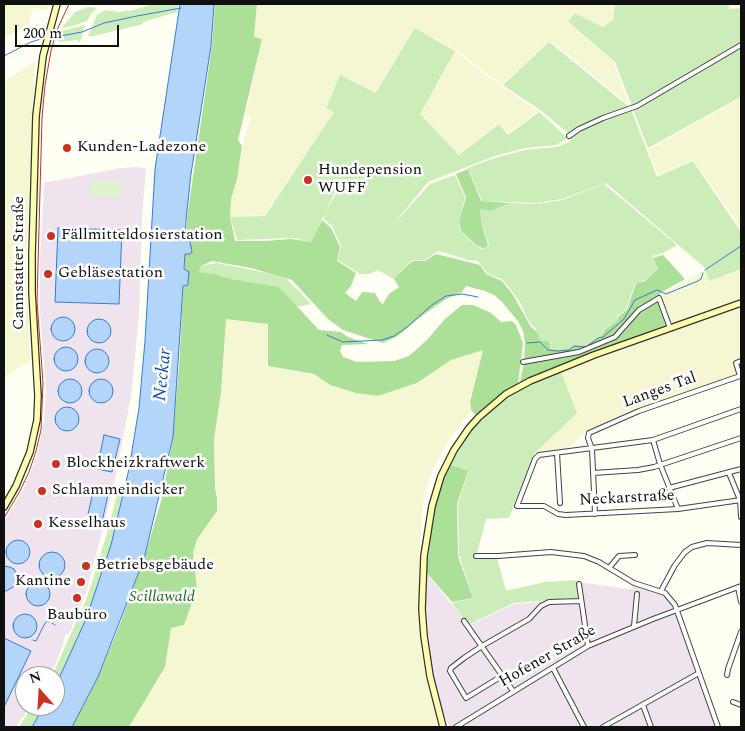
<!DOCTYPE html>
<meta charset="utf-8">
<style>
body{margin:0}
#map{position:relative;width:745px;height:731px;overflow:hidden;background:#fffff3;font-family:Spectral,serif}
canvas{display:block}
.frame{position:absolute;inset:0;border:5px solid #101010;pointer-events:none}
.north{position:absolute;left:15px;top:666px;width:50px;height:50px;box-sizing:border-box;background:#fff;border:1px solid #9f9f9f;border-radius:50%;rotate:341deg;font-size:14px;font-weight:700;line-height:20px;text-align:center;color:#101010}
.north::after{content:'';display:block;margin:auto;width:18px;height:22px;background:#ca321e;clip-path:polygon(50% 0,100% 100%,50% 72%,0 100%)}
.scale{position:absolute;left:15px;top:25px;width:104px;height:22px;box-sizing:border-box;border:2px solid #101010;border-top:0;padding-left:6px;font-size:15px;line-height:18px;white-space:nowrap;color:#101010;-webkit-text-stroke:4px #fff;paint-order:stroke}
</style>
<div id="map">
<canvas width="745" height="731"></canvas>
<div class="frame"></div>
<div class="north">N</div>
<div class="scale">200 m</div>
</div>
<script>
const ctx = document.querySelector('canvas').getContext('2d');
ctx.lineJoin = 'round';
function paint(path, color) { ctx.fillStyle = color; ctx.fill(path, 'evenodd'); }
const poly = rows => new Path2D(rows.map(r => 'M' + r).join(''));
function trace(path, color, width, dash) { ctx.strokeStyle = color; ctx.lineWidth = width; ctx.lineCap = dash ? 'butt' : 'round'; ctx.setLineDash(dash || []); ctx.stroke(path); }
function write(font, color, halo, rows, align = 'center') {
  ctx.font = font + ' Spectral,serif'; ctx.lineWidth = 5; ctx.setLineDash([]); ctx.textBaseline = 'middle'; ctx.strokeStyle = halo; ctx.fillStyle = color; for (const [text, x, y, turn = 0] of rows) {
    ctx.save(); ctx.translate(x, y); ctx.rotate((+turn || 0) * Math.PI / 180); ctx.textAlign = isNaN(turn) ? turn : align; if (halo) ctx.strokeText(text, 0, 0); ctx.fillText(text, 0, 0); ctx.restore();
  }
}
paint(poly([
 [135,167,146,168,142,217,139,315,131,397,113,489,86,593,69,634,66,634,63,641,64,642,56,663,48,676,25,676,25,706,30,706,16,727,4,727,4,522,23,490,31,472,38,451,44,422,46,389,40,311,40,258,44,183,120,168],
 [426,573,469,625,514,604,580,599,578,582,630,589,634,586,662,594,670,601,676,615,716,727,450,727,443,715,437,695,430,657,426,609]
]), '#efe4ee');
paint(poly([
 [4,4,49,4,47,10,33,8,29,23,14,33,4,37],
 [257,4,615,4,612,20,603,27,575,13,568,23,613,61,629,105,553,42,549,42,502,85,458,51,415,28,376,93,340,76,326,107,334,112,265,215,230,217,231,199,237,179,244,139,251,118,246,113,262,39,254,37],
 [455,52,456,52,501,86,538,111,508,134,499,123,459,155,420,114],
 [35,61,26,262,30,361,4,377,4,82],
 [741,98,741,228,693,160,658,176,648,150],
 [741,269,741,301,670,324,661,297,664,293,705,270,709,281],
 [741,306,741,359,734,362,738,374,639,408,584,433,567,450,536,452,577,413,561,372],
 [226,319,267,324,267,366,314,375,330,385,356,393,378,396,417,384,451,360,483,350,469,402,471,410,450,438,435,464,429,480,423,502,419,561,419,609,441,727,129,727,165,667,171,628,184,625,197,588,193,553,197,539,217,511,218,497,216,488,214,439,222,393]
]), '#f4f7d1');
paint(poly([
 [153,4,178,4,177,12,143,22,143,24,94,36,88,36,97,15,106,10,118,12,134,10],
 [615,4,729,4,729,9,741,8,741,97,648,148,615,62,568,22,575,13,603,27,613,20],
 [88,7,97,8,90,15,87,21,73,26,62,28,75,12],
 [85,25,81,40,78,43,78,40,58,42,62,31],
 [415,28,455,51,420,114,459,155,499,124,508,135,539,112,568,138,556,145,525,148,495,156,428,182,392,226,430,184,455,175,465,197,459,221,460,231,475,245,482,249,485,248,489,245,482,225,480,209,490,211,511,203,537,204,562,200,604,184,677,245,663,253,652,256,658,268,645,280,635,283,626,310,617,317,617,321,603,330,602,336,586,346,574,346,568,349,557,351,550,349,551,343,549,341,540,341,536,329,528,320,521,304,514,294,503,280,487,273,478,261,469,260,438,251,425,260,413,260,404,267,394,279,378,270,369,274,360,274,338,260,341,246,332,226,324,219,324,214,337,192,340,194,336,190,311,242,293,238,237,240,230,217,265,216,334,112,326,108,340,75,376,93],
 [549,42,628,106,632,112,657,177,693,161,741,232,741,269,709,281,704,267,606,183,562,199,537,203,482,201,468,168,495,158,525,150,557,147,571,141,568,133,540,110,503,85],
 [217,263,267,273,285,278,298,290,311,304,297,307,279,287,231,279,215,274,199,272,201,266],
 [561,372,577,413,535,453,509,518,486,519,476,557,497,558,506,591,545,582,576,580,579,598,514,603,468,625,452,603,499,592,473,598,460,558,462,557,459,557,458,504,468,472,450,465,471,430,480,419,496,406,520,390],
 [119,486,125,486,111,545,86,619,55,687,55,676,52,676,86,600,97,567,109,526],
 [32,706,44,706,32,727,19,727]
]), '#ccedb9');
paint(poly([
 [215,4,257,4,254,37,262,39,238,140,242,146,237,179,231,199,230,217,235,241,264,241,291,239,311,242,322,220,331,228,340,247,337,261,356,273,351,286,345,293,356,301,362,292,375,293,380,302,383,304,389,294,399,287,394,279,405,267,413,261,425,261,436,254,480,265,486,274,502,281,513,295,531,327,537,332,540,341,548,341,550,343,550,349,557,351,568,349,574,346,586,346,598,338,602,336,604,330,617,321,618,317,627,310,636,283,645,281,658,268,653,258,663,255,685,279,660,293,658,300,666,325,520,382,524,363,525,342,523,331,518,321,502,302,494,295,485,291,466,286,462,292,446,299,419,318,398,336,383,343,343,330,328,319,292,280,251,268,212,261,201,266,199,272,215,274,231,279,279,287,319,330,341,332,348,337,368,344,342,345,340,351,343,357,357,362,394,361,409,356,427,340,445,319,462,305,473,305,491,313,501,322,512,321,516,325,523,343,518,383,505,391,476,415,471,410,470,402,483,350,451,360,417,383,378,396,356,393,330,385,314,374,268,366,268,324,226,319,221,393,214,439,215,488,217,497,217,511,197,539,193,553,197,588,184,625,171,628,165,667,129,727,72,727,98,678,120,624,144,559,162,498,173,437,179,366,187,218,212,46],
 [468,169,481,201,510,203,490,211,480,209,482,226,488,245,485,248,482,248,476,245,461,231,459,221,466,197,456,174],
 [450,465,468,471,457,504,458,557,473,598,452,602,426,572,435,507,444,478]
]), '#acdf97');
paint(poly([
 [91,181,121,181,121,197,91,197]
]), '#dff3cc');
const water = poly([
 [180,4,214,4,211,46,191,174,186,220,185,237,189,238,192,251,190,254,185,254,184,269,189,272,188,282,188,285,183,286,173,437,144,559,98,677,72,727,32,727,44,706,55,706,55,687,86,619,111,545,129,469,139,408,145,341,155,169,180,4],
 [58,228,122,230,119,304,55,302,58,228],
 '51 329a12 12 0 1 1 24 0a12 12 0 1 1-24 0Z',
 '87 331a12 12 0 1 1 24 0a12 12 0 1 1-24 0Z',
 '54 359a12 12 0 1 1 24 0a12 12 0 1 1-24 0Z',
 '85 361a12 12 0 1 1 24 0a12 12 0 1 1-24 0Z',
 '89 391a12 12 0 1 1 24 0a12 12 0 1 1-24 0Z',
 '58 391a12 12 0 1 1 24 0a12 12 0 1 1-24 0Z',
 '55 419a12 12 0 1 1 24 0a12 12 0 1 1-24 0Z',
 [104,435,120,439,112,472,97,469,104,435],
 [94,487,109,490,102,522,87,519,94,487],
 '6 552a12 12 0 1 1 24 0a12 12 0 1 1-24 0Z',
 '39 565a13 13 0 1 1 26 0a13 13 0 1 1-26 0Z',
 [4,566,10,567,14,569,18,578,15,586,6,591,4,591,4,566],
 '26 594a12 12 0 1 1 24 0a12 12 0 1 1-24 0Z',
 '13 626a12 12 0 1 1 24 0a12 12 0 1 1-24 0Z',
 [4,638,31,651,4,707,4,638]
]);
paint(water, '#b4d5fa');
trace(water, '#367cd6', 1);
trace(poly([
 [60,36,82,32,104,23,137,16,181,8],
 [4,56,31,42,41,39],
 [705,270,741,246],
 [327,335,343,342,382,340,394,336,407,327,432,305,446,296,462,294,478,297],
 [527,343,540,342,548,350,557,351,569,350,574,346,586,347,598,338,603,337,624,319,635,300,657,290,666,294,698,281,701,279,703,273],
 [52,623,55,625],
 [33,640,36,641,44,625,47,621,49,622]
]), '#367cd6', 1);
const street = poly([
 [569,136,579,129,603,118,637,106,741,45],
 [523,362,579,352,615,337,639,310,659,298,670,328],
 [741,409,653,440,539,455,535,459,517,506,544,506,558,514,566,515,678,509,741,500],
 [653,440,660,464,678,509],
 [557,453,560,503],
 [593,473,638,470,654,467,741,438],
 [729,473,740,500,741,517],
 [669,488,741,469],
 [594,499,660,495,671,492],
 [595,514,592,449,588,438,589,433,639,411,740,376,736,363,741,361],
 [476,556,498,556,551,552,584,556,599,562,634,583,665,593,675,605,718,727],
 [609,568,619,556,635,555],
 [579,584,588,646],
 [738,587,741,602],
 [661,591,675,565,685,552,692,547,707,543,741,545],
 [464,621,513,691],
 [634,626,637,594],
 [553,668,584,727],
 [727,675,728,669,741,632],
 [502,676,466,698,450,671,451,668,464,658,482,646,529,619,541,606,549,602,581,601],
 [733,702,741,705],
 [643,705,651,727],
 [456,727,588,646,653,619,741,586],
 [603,727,699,673]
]);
const secondary = poly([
 [4,507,16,486,30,452,37,420,38,396,32,292,32,255,36,116,43,56,57,4],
 [443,727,430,676,424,636,422,609,424,556,432,506,441,476,454,450,469,428,479,417,506,394,530,381,594,355,741,303]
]);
trace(street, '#434343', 6);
trace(secondary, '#323232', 8);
trace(street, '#fff', 4);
trace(secondary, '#fbffae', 5.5);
trace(poly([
 [4,518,20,491,29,472,36,451,41,430,43,383,37,301,42,118,45,85,51,51,57,30,69,4]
]), '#ca321e', 1);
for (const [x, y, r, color] of [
 [67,148,5,"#ca321e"],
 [308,180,5,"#ca321e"],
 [51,236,5,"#ca321e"],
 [48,274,5,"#ca321e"],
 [56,464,5,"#ca321e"],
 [42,491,5,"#ca321e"],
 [38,524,5,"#ca321e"],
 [86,566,5,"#ca321e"],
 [81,582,5,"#ca321e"],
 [77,598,5,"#ca321e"]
]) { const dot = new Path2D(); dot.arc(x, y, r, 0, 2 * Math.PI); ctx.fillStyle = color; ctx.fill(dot); trace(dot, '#fff', 2); }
write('16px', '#101010', '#fff', [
 ["Kunden-Ladezone",77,148],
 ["Hundepension",318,171],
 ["WUFF",318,189],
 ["Fällmitteldosierstation",61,236],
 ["Gebläsestation",58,274],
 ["Blockheizkraftwerk",66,464],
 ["Schlammeindicker",52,491],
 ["Kesselhaus",48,524],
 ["Betriebsgebäude",96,566],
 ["Kantine",71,582,"right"],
 ["Baubüro",77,616,"center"]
], 'left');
write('16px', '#101010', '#fff', [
 ["Cannstatter Straße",20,263,-90],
 ["Langes Tal",660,391,-20],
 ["Neckarstraße",627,499,-3],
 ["Hofener Straße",548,657,-30]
]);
write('italic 16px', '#1e6d1b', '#fff', [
 ["Scillawald",162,598]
]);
write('italic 18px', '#104eac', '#fff', [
 ["Neckar",164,375,-84]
]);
</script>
